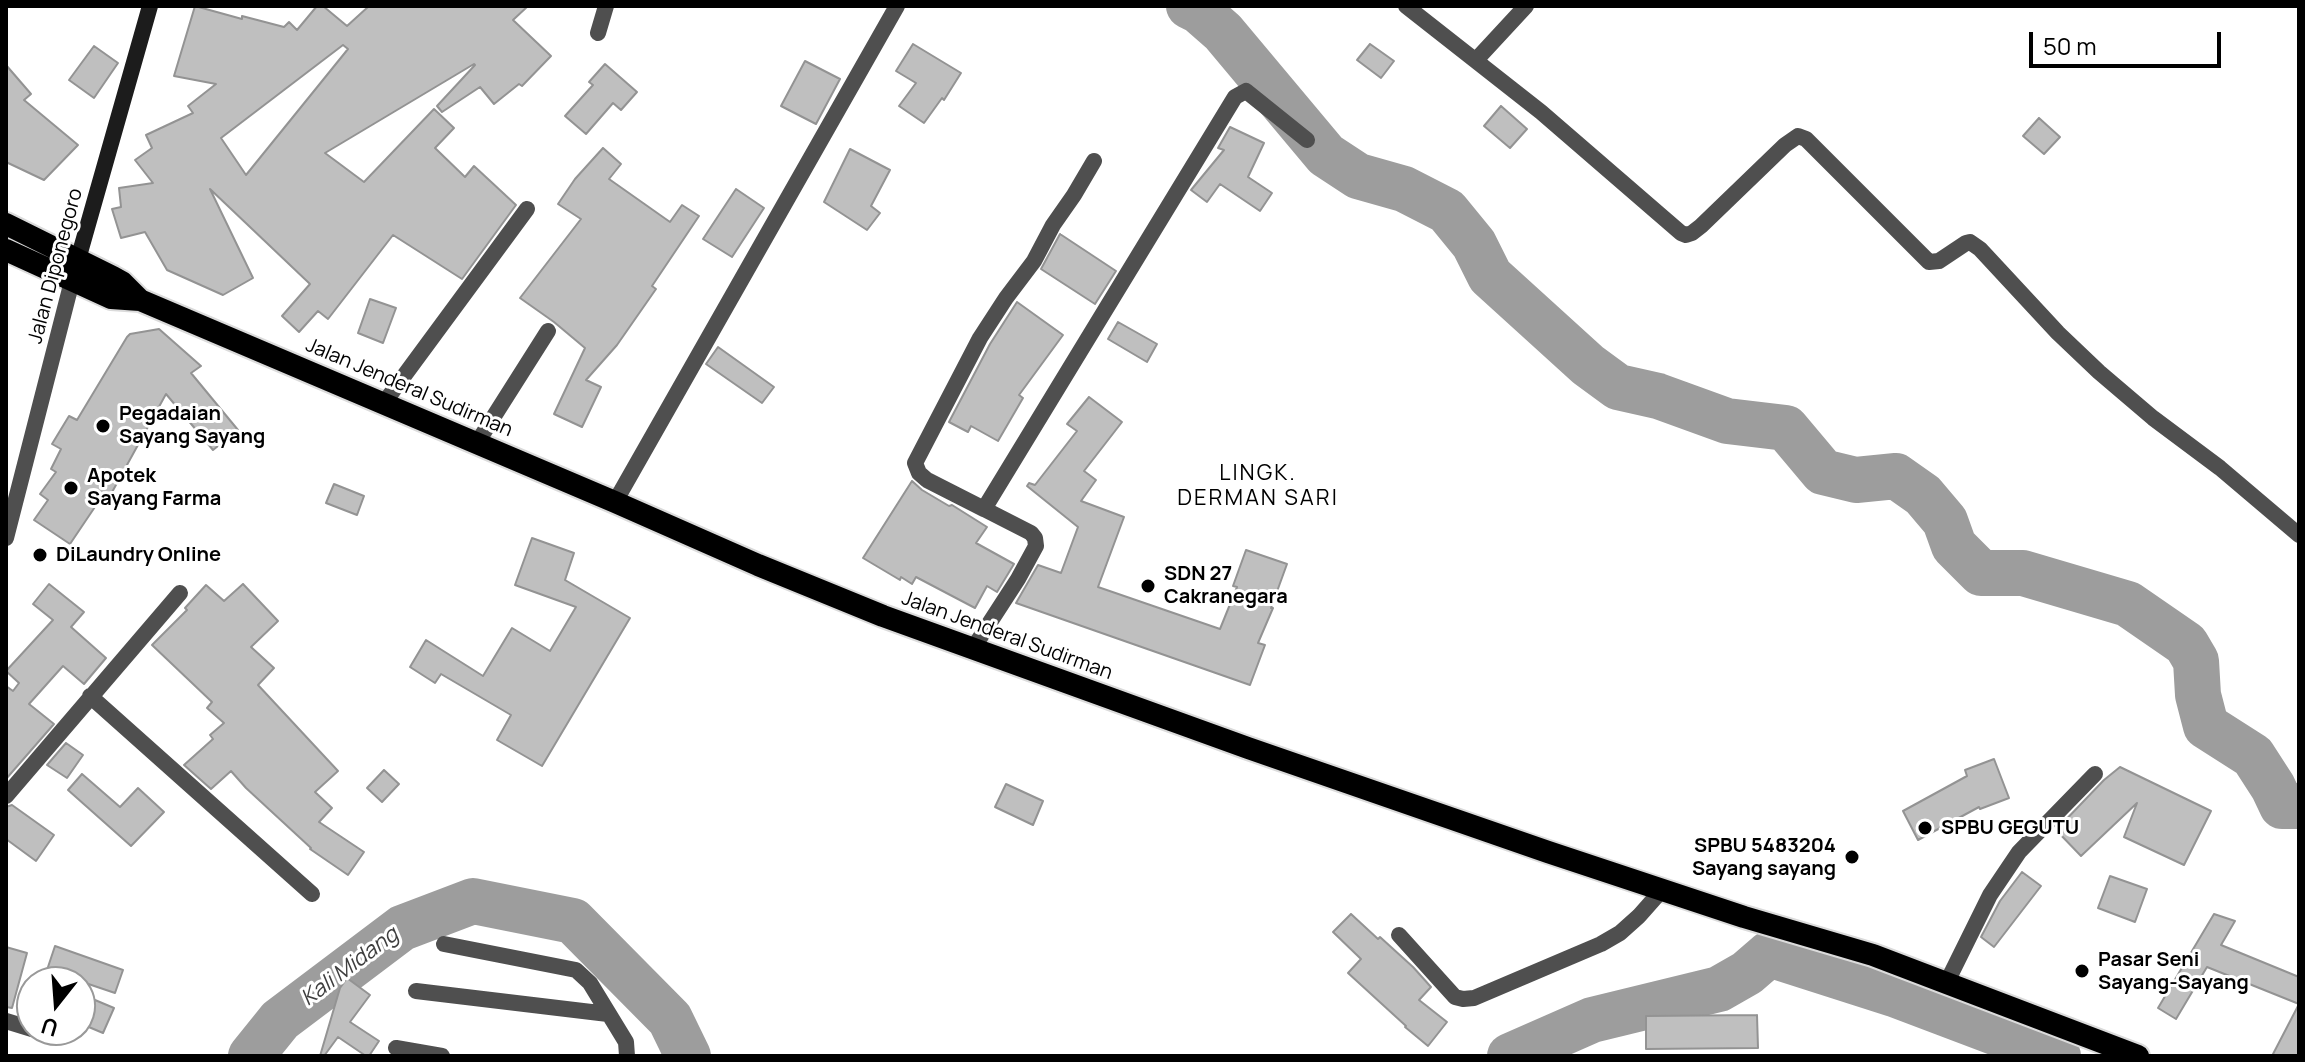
<!DOCTYPE html>
<style>
body{margin:0}
#map{position:relative;width:2305px;height:1062px;overflow:hidden;background:#fff;font-family:Manrope,sans-serif}
canvas{display:block}
.frame{position:absolute;inset:0;border:8px solid #000;pointer-events:none}
.north{position:absolute;left:16px;top:966px;width:80px;height:80px;box-sizing:border-box;background:#fff;border:2px solid #999;border-radius:50%;rotate:197deg;font-size:22px;font-weight:700;line-height:32px;text-align:center;color:#000}
.north::after{content:'';display:block;margin:auto;width:28px;height:36px;background:#000;clip-path:polygon(50% 0,100% 100%,50% 72%,0 100%)}
.scale{position:absolute;left:2029px;top:32px;width:192px;height:36px;box-sizing:border-box;border:4px solid #000;border-top:0;padding-left:10px;font-size:24px;line-height:28px;white-space:nowrap;color:#000;-webkit-text-stroke:6px #fff;paint-order:stroke}
</style>
<div id="map">
<canvas width="2305" height="1062"></canvas>
<div class="frame"></div>
<div class="north">U</div>
<div class="scale">50 m</div>
</div>
<script>
const ctx = document.querySelector('canvas').getContext('2d');
ctx.lineJoin = 'round';
const poly = rows => new Path2D(rows.map(r => 'M' + r).join(''));
function trace(path, color, width, dash) { ctx.strokeStyle = color; ctx.lineWidth = width; ctx.lineCap = dash ? 'butt' : 'round'; ctx.setLineDash(dash || []); ctx.stroke(path); }
function paint(path, color) { ctx.fillStyle = color; ctx.fill(path, 'evenodd'); }
function write(font, color, halo, rows, align = 'center') {
  ctx.font = font + ' Manrope,sans-serif'; ctx.lineWidth = 6; ctx.setLineDash([]); ctx.textBaseline = 'middle'; ctx.strokeStyle = halo; ctx.fillStyle = color; for (const [text, x, y, turn = 0] of rows) {
    ctx.save(); ctx.translate(x, y); ctx.rotate((+turn || 0) * Math.PI / 180); ctx.textAlign = isNaN(turn) ? turn : align; if (halo) ctx.strokeText(text, 0, 0); ctx.fillText(text, 0, 0); ctx.restore();
  }
}
trace(poly([
 [1189,6,1199,11,1223,32,1326,155,1358,176,1404,189,1447,211,1474,244,1490,276,1588,365,1618,387,1658,396,1727,421,1786,428,1823,472,1856,480,1896,476,1923,495,1945,521,1954,546,1981,573,2023,573,2128,604,2186,644,2196,661,2198,695,2206,726,2253,756,2273,787,2282,806,2299,806],
 [251,1056,280,1020,402,928,473,901,573,921,670,1019,688,1056],
 [1510,1056,1592,1020,1719,989,1747,973,1769,954,1894,994,2058,1056]
]), '#9d9d9d', 46);
const building = poly([
 [195,6,242,19,242,16,284,27,289,22,297,30,317,6,323,6,347,26,369,6,528,6,513,20,551,56,522,86,519,84,494,104,480,87,442,112,437,106,475,65,474,64,325,153,364,182,434,109,454,128,435,148,465,177,474,166,516,205,462,279,393,235,328,319,318,311,299,332,282,316,310,284,210,189,253,278,223,295,167,270,145,232,121,238,112,209,121,207,119,188,153,183,135,160,152,148,146,135,193,113,188,106,216,84,174,76,195,6],
 [343,45,348,49,246,175,221,138,343,45],
 [913,44,961,73,944,100,942,98,924,123,899,106,916,83,896,71,913,44],
 [1370,44,1394,61,1381,78,1357,60,1370,44],
 [94,46,118,63,94,98,69,80,94,46],
 [805,61,840,79,816,124,781,106,805,61],
 [605,64,637,92,621,110,613,103,586,134,565,116,593,85,589,82,605,64],
 [6,65,31,94,24,100,78,145,44,180,6,162,6,65],
 [1501,106,1527,129,1510,148,1484,126,1501,106],
 [2039,118,2060,137,2044,154,2023,136,2039,118],
 [1230,127,1264,143,1248,177,1272,193,1260,211,1220,184,1207,202,1191,190,1224,150,1218,148,1230,127],
 [603,148,621,164,609,179,670,222,682,205,699,216,652,286,656,289,617,345,586,380,601,387,582,427,554,414,585,348,554,322,520,298,581,219,558,204,575,179,603,148],
 [850,149,890,170,871,206,880,213,867,230,824,202,850,149],
 [736,189,764,208,732,257,703,239,736,189],
 [1060,234,1116,271,1095,304,1041,269,1060,234],
 [370,299,396,308,383,343,358,333,370,299],
 [1017,302,1063,335,1019,395,1023,398,998,441,971,426,968,432,949,422,990,344,1017,302],
 [1118,322,1157,344,1147,362,1108,339,1118,322],
 [159,329,201,366,191,373,238,430,213,450,166,394,111,494,105,492,70,544,34,520,48,500,40,494,56,472,51,469,61,449,52,444,69,416,77,420,127,337,130,334,159,329],
 [718,347,774,387,762,403,706,364,718,347],
 [1089,397,1122,422,1084,471,1096,480,1081,501,1124,517,1098,587,1220,629,1237,587,1233,586,1246,550,1287,564,1271,608,1273,608,1258,643,1265,645,1250,685,1016,603,1038,565,1061,573,1078,527,1027,486,1029,483,1035,485,1077,431,1067,424,1089,397],
 [912,481,922,490,949,506,952,505,987,527,976,543,1014,564,997,592,987,586,975,608,916,577,912,584,901,577,900,580,863,558,912,481],
 [334,484,364,496,357,515,326,503,334,484],
 [532,538,574,553,565,580,630,618,542,766,497,740,511,715,441,674,435,683,410,667,426,640,483,676,512,628,550,651,576,607,515,585,532,538],
 [49,584,84,612,71,627,106,658,84,684,63,666,29,704,54,724,6,779,6,686,13,691,19,683,6,671,53,620,33,604,49,584],
 [243,584,278,621,251,647,274,668,258,685,338,771,315,792,332,808,319,822,364,852,348,875,310,849,311,848,246,788,231,771,211,789,184,765,213,739,210,735,224,723,207,708,212,702,152,645,187,610,185,608,206,585,224,601,243,584],
 [66,743,83,755,67,778,47,765,66,743],
 [1994,759,2009,798,1980,809,1979,807,1918,840,1903,811,1967,776,1965,770,1994,759],
 [2120,767,2211,811,2184,865,2124,837,2137,803,2081,856,2056,830,2104,780,2120,767],
 [384,770,399,784,382,802,367,788,384,770],
 [82,774,120,807,138,788,164,812,131,846,68,790,82,774],
 [1006,784,1043,801,1033,825,995,807,1006,784],
 [12,805,54,835,36,861,6,839,6,807,12,805],
 [2022,872,2041,886,1994,947,1981,937,2000,901,2022,872],
 [2110,876,2147,889,2135,922,2098,908,2110,876],
 [1351,914,1378,939,1380,937,1413,967,1431,987,1419,1000,1447,1022,1428,1046,1405,1027,1406,1026,1348,973,1361,959,1333,932,1351,914],
 [2214,914,2235,921,2221,945,2299,977,2299,1056,2272,1056,2299,1004,2207,967,2176,1019,2158,1008,2214,914],
 [55,946,123,970,115,993,47,970,55,946],
 [6,947,27,953,12,1008,6,1007,6,947],
 [347,978,370,995,350,1022,379,1041,369,1056,366,1056,338,1037,324,1056,320,1056,340,988,347,978],
 [95,1000,114,1008,103,1033,84,1025,95,1000],
 [1757,1015,1758,1048,1646,1049,1646,1016,1757,1015]
]);
paint(building, '#bfbfbf');
trace(building, '#939393', 2);
const trunk = poly([
 [6,224,113,277,122,282,140,300],
 [6,250,111,298,140,300,615,502,758,565,883,616,1248,748,1548,852,1744,917,1873,955,2138,1056]
]);
trace(trunk, '#dbdbdb', 26);
trace(poly([
 [1406,6,1541,112,1681,233,1686,235,1692,233,1701,226,1785,145,1798,136,1806,139,1929,262,1939,261,1966,243,1970,242,1980,249,2058,333,2099,372,2153,418,2220,468,2299,535],
 [598,33,606,6],
 [1476,60,1526,6],
 [384,403,527,209],
 [477,443,548,331],
 [615,502,897,6],
 [984,509,927,480,919,473,915,463,980,338,1006,298,1034,261,1053,225,1074,195,1094,161],
 [972,650,1018,579,1036,546,1035,538,1031,533,984,509,1235,97,1246,91,1307,140],
 [90,696,312,894],
 [6,796,180,593],
 [1399,935,1455,997,1463,999,1474,998,1601,944,1620,933,1639,916,1662,890],
 [444,944,576,970,590,983,626,1042,627,1056],
 [1946,984,1990,895,2019,852,2095,774],
 [416,991,608,1014],
 [6,1021,32,1029],
 [37,1030,61,1037],
 [396,1048,442,1056]
]), '#4f4f4f', 16);
trace(poly([
 [6,538,72,281]
]), '#4f4f4f', 16);
trace(poly([
 [75,270,150,6]
]), '#1c1c1c', 16);
trace(trunk, '#000', 22);
for (const [x, y, r, color] of [
 [103,426,8,"#000"],
 [71,488,8,"#000"],
 [40,555,8,"#000"],
 [1148,586,8,"#000"],
 [1925,828,8,"#000"],
 [1852,857,8,"#000"],
 [2082,971,8,"#000"]
]) { const dot = new Path2D(); dot.arc(x, y, r, 0, 2 * Math.PI); ctx.fillStyle = color; ctx.fill(dot); trace(dot, '#fff', 3); }
write('20px', '#000', '#fff', [
 ["Jalan Diponegoro",56,266,-75],
 ["Jalan Jenderal Sudirman",409,388,23],
 ["Jalan Jenderal Sudirman",1007,636,20]
]);
write('bold 20px', '#000', '#fff', [
 ["Pegadaian",119,414],
 ["Sayang Sayang",119,437],
 ["Apotek",87,476],
 ["Sayang Farma",87,499],
 ["DiLaundry Online",56,555],
 ["SDN 27",1164,574],
 ["Cakranegara",1164,597],
 ["SPBU GEGUTU",1941,828],
 ["SPBU 5483204",1836,846,"right"],
 ["Sayang sayang",1836,869,"right"],
 ["Pasar Seni",2098,960],
 ["Sayang-Sayang",2098,983]
], 'left');
ctx.letterSpacing = '2px';
write('22px', '#000', '#fff', [
 ["LINGK.",1258,474],
 ["DERMAN SARI",1258,499]
]);
ctx.letterSpacing = '0px';
write('italic 22px', '#3e3e3e', '#fff', [
 ["Kali Midang",350,967,-37]
]);
</script>
